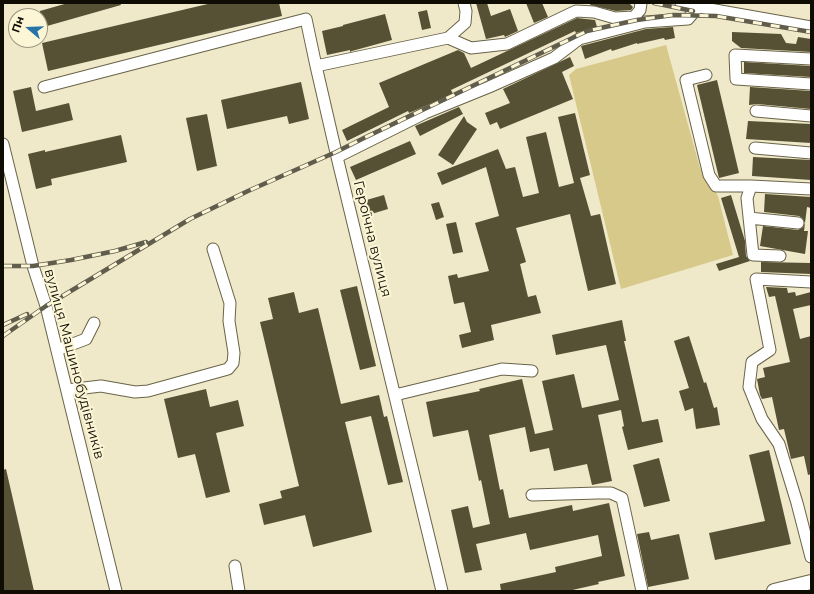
<!DOCTYPE html>
<meta charset="utf-8">
<style>
body{margin:0}
#map{position:relative;width:814px;height:594px;overflow:hidden;background:#efe8c9;font-family:Montserrat,sans-serif}
canvas{display:block}
.frame{position:absolute;inset:0;border:4px solid #0e0c03;pointer-events:none}
.north{position:absolute;left:8px;top:8px;width:40px;height:40px;box-sizing:border-box;background:#fcf6d6;border:1px solid #9d9882;border-radius:50%;rotate:289deg;font-size:11px;font-weight:700;line-height:16px;text-align:center;color:#0e0c03}
.north::after{content:'';display:block;margin:auto;width:14px;height:18px;background:#2974a7;clip-path:polygon(50% 0,100% 100%,50% 72%,0 100%)}
</style>
<div id="map">
<canvas width="814" height="594"></canvas>
<div class="frame"></div>
<div class="north">Пн</div>
</div>
<script>
const ctx = document.querySelector('canvas').getContext('2d');
ctx.lineJoin = 'round';
function paint(path, color) { ctx.fillStyle = color; ctx.fill(path, 'evenodd'); }
const poly = rows => new Path2D(rows.map(r => 'M' + r).join(''));
function trace(path, color, width, dash) { ctx.strokeStyle = color; ctx.lineWidth = width; ctx.lineCap = dash ? 'butt' : 'round'; ctx.setLineDash(dash || []); ctx.stroke(path); }
function write(font, color, halo, rows, align = 'center') {
  ctx.font = font + ' Montserrat,sans-serif'; ctx.lineWidth = 4; ctx.setLineDash([]); ctx.textBaseline = 'middle'; ctx.strokeStyle = halo; ctx.fillStyle = color; for (const [text, x, y, turn = 0] of rows) {
    ctx.save(); ctx.translate(x, y); ctx.rotate((+turn || 0) * Math.PI / 180); ctx.textAlign = isNaN(turn) ? turn : align; if (halo) ctx.strokeText(text, 0, 0); ctx.fillText(text, 0, 0); ctx.restore();
  }
}
paint(poly([
 [666,45,700,168,718,196,733,255,621,289,569,75,576,69]
]), '#d7c989');
paint(poly([
 [68,3,120,3,121,5,40,28,40,11],
 [212,3,279,3,282,16,48,71,42,43],
 [476,3,487,3,491,16,510,9,518,31,505,37,504,35,486,39],
 [526,3,542,3,548,17,534,23],
 [591,3,629,3,633,7,631,10,616,11,590,5],
 [427,10,431,28,422,30,418,12],
 [385,14,392,40,352,51,350,52,350,50,327,55,322,31,343,26,343,25],
 [577,18,595,20,597,27,576,33,575,31,451,90,453,94,409,113,408,111,347,141,342,130,389,107,379,83,458,50,464,53,471,68],
 [673,27,675,38,665,40,664,38,637,44,637,43,612,51,611,49,585,59,581,46,646,29],
 [732,32,781,34,786,43,796,44,798,37,811,39,811,52,741,48,732,41],
 [570,57,574,66,562,72,573,99,500,129,497,122,490,125,485,113,510,103,503,89],
 [744,62,811,66,811,77,744,73],
 [717,80,739,173,719,178,697,85],
 [301,82,309,119,289,124,287,116,227,129,221,100],
 [31,87,36,111,69,103,73,120,22,132,13,91],
 [750,87,811,91,811,109,757,104,749,105],
 [459,107,463,114,420,136,415,126],
 [575,113,590,175,580,178,591,216,600,214,616,284,588,291,570,214,516,228,526,262,520,264,528,297,536,295,541,313,491,325,494,340,462,348,459,335,471,332,464,302,454,304,448,276,457,274,458,278,489,271,475,223,499,216,486,167,442,185,437,173,498,149,506,169,515,167,523,197,539,193,526,137,546,132,559,187,574,183,558,117],
 [207,114,217,166,197,171,186,118],
 [464,116,467,122,477,129,453,165,438,155],
 [748,121,811,124,811,143,746,139],
 [121,135,127,162,51,179,52,185,36,189,28,154,45,150,45,152],
 [410,141,416,154,356,180,350,167],
 [753,157,811,160,811,180,752,176],
 [765,194,811,197,811,208,807,207,804,231,808,231,805,254,760,246,763,226,798,230,803,227,805,223,802,218,799,216,764,212],
 [384,195,388,209,368,215,363,201],
 [731,195,745,241,746,256,750,261,719,271,716,264,739,257,721,198],
 [439,202,444,217,436,220,431,204],
 [456,222,463,252,453,254,446,224],
 [761,262,811,263,811,274,761,272],
 [357,286,376,366,360,370,340,290],
 [766,287,787,288,788,293,795,292,796,296,811,292,811,305,793,309,800,339,811,336,811,474,808,475,804,456,791,459,784,429,779,430,772,397,762,399,760,395,757,379,765,377,763,368,790,362,775,296,769,297],
 [294,292,299,313,318,308,341,404,379,395,384,417,387,416,403,482,388,485,371,416,345,422,372,532,313,547,305,515,264,525,259,504,282,498,280,491,299,486,260,322,273,319,268,298],
 [622,320,626,341,624,341,642,422,658,419,663,442,628,450,622,427,624,426,621,410,598,415,612,481,592,485,587,464,554,471,549,448,530,452,525,427,489,435,500,490,503,489,509,518,572,505,573,511,609,503,625,576,598,582,599,584,568,591,501,591,500,584,556,572,555,567,602,556,598,535,530,550,526,533,476,544,482,570,465,573,451,510,468,506,473,528,490,524,481,480,479,481,468,430,433,437,426,402,480,391,479,389,522,379,535,434,553,430,542,381,574,374,582,408,619,400,606,345,556,355,552,335],
 [689,336,704,383,706,382,714,408,717,407,720,425,696,429,693,408,685,411,679,391,689,388,674,341],
 [206,389,210,407,238,400,244,426,216,433,230,492,206,498,195,454,178,458,164,399],
 [769,450,791,544,715,560,709,533,765,521,749,455],
 [659,458,670,501,644,507,633,465],
 [6,469,34,591,3,591,3,470],
 [649,532,651,540,679,534,689,579,648,587,637,534]
]), '#565035');
const minor = poly([
 [681,3,698,7,811,27],
 [448,38,471,48,507,44,576,11,594,12,615,18,634,17,640,10,641,3],
 [811,59,735,55,736,79,811,84],
 [706,75,686,80,709,175,716,186,751,186],
 [44,87,306,19,316,66],
 [756,111,811,116],
 [3,144,33,266,46,306,116,591],
 [755,148,811,153],
 [337,157,425,113,489,87,554,58,579,39,645,22,688,19,698,7],
 [749,218,798,223],
 [780,256,753,255,747,198,751,186,811,189],
 [811,282,756,279,770,350,752,362,749,387,762,419,779,444,797,503,811,557],
 [57,350,86,339,94,323],
 [67,390,101,386,135,392,148,391,228,369,233,363,234,353,229,321,230,303,213,249],
 [395,395,502,369,532,371],
 [532,495,598,493,611,493,622,498,642,591],
 [235,566,239,591],
 [442,591,337,157,316,66,448,38,465,23,466,11,464,3]
]);
const major = poly([
 [774,591,811,582]
]);
trace(minor, '#696348', 13);
trace(major, '#696348', 16);
trace(minor, '#fff', 11);
trace(major, '#fff', 14);
const rail = poly([
 [654,3,693,11],
 [3,266,33,266,71,260,115,251,146,242],
 [3,325,27,314],
 [3,336,46,306,190,219,248,191,336,152,364,138,587,31,637,20,673,15,716,16,811,32]
]);
trace(rail, '#615d4c', 4.5);
trace(rail, '#fcf6d6', 3, [9]);
write('14px', '#0e0c03', '#fcf6d6', [
 ["Героїчна вулиця",372,239,76],
 ["вулиця Машинобудівників",74,364,75]
]);
</script>
